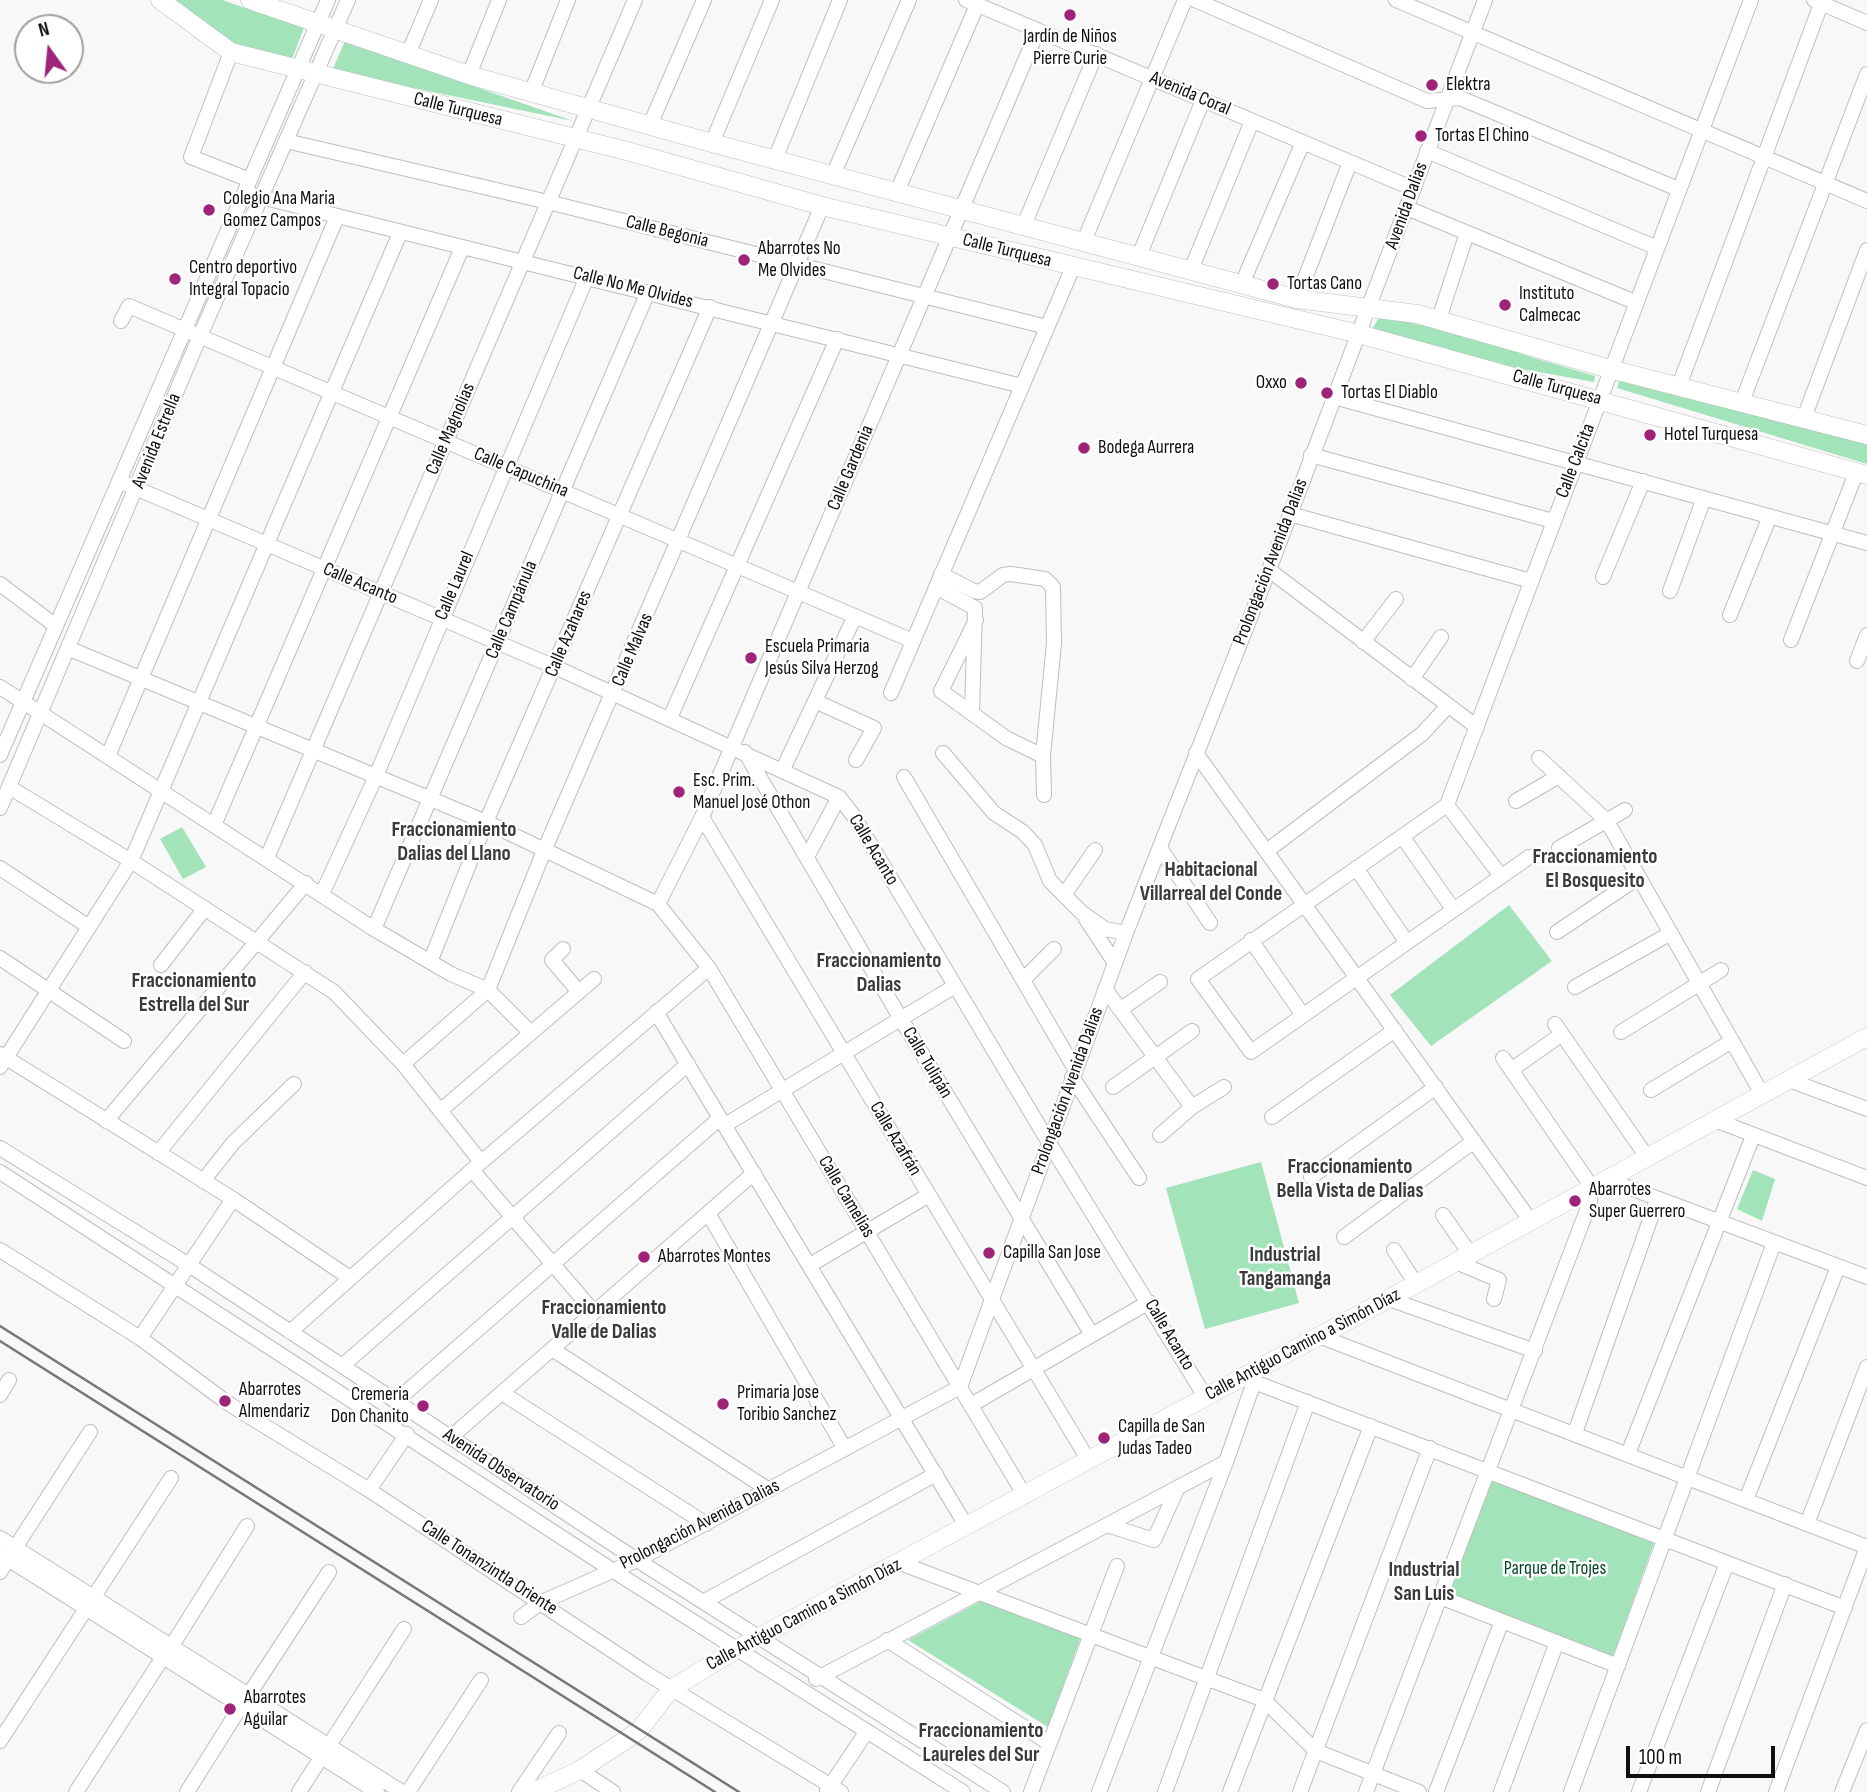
<!DOCTYPE html>
<meta charset="utf-8">
<style>
body{margin:0}
#map{position:relative;width:1867px;height:1792px;overflow:hidden;background:#f8f8f9;font-family:"Sofia Sans Condensed",sans-serif}
canvas{display:block}
.north{position:absolute;left:14px;top:14px;width:70px;height:70px;box-sizing:border-box;background:#fff;border:2px solid #9f9f9f;border-radius:50%;rotate:345deg;font-size:19px;font-weight:700;line-height:28px;text-align:center;color:#0f0f10}
.north::after{content:'';display:block;margin:auto;width:24px;height:32px;background:#9e2379;clip-path:polygon(50% 0,100% 100%,50% 72%,0 100%)}
.scale{position:absolute;left:1626px;top:1746px;width:149px;height:32px;box-sizing:border-box;border:4px solid #0f0f10;border-top:0;padding-left:9px;font-size:21px;line-height:24px;white-space:nowrap;color:#0f0f10;-webkit-text-stroke:5px #fff;paint-order:stroke}
</style>
<div id="map">
<canvas width="1867" height="1792"></canvas>
<div class="north">N</div>
<div class="scale">100 m</div>
</div>
<script>
const ctx = document.querySelector('canvas').getContext('2d');
ctx.lineJoin = 'round';
function paint(path, color) { ctx.fillStyle = color; ctx.fill(path, 'evenodd'); }
const poly = rows => new Path2D(rows.map(r => 'M' + r).join(''));
function trace(path, color, width, dash) { ctx.strokeStyle = color; ctx.lineWidth = width; ctx.lineCap = dash ? 'butt' : 'round'; ctx.setLineDash(dash || []); ctx.stroke(path); }
function write(font, color, halo, rows, align = 'center') {
  ctx.font = font + ' "Sofia Sans Condensed",sans-serif'; ctx.lineWidth = 5; ctx.setLineDash([]); ctx.textBaseline = 'middle'; ctx.strokeStyle = halo; ctx.fillStyle = color; for (const [text, x, y, turn = 0] of rows) {
    ctx.save(); ctx.translate(x, y); ctx.rotate((+turn || 0) * Math.PI / 180); ctx.textAlign = isNaN(turn) ? turn : align; if (halo) ctx.strokeText(text, 0, 0); ctx.fillText(text, 0, 0); ctx.restore();
  }
}
paint(poly([
 [166,0,222,0,304,28,290,64,238,51],
 [345,41,573,121,332,71],
 [1380,316,1516,346,1521,354,1595,376,1594,382,1511,367,1370,333],
 [1619,380,1867,442,1867,464,1617,388],
 [182,827,206,867,183,879,160,839],
 [1509,905,1552,961,1431,1046,1390,995],
 [1261,1162,1299,1303,1205,1329,1166,1188],
 [1753,1170,1775,1179,1762,1221,1737,1209],
 [1491,1476,1655,1540,1612,1659,1446,1595],
 [983,1600,1082,1634,1048,1727,908,1640]
]), '#a2e3b9');
const minor = poly([
 [966,0,1414,189],
 [1195,0,1427,101,1460,98,1678,189],
 [1396,0,1867,201],
 [1814,0,1867,23],
 [231,52,191,157,250,180],
 [408,54,431,0],
 [469,75,499,0],
 [531,93,568,0],
 [650,125,704,0],
 [286,141,548,202,1047,327],
 [712,143,772,0],
 [1427,151,1655,247],
 [775,159,840,0],
 [834,173,909,0],
 [897,192,977,5],
 [253,195,1022,386],
 [1407,208,1635,302],
 [1024,225,1096,54],
 [1084,241,1185,0],
 [1139,256,1203,100],
 [1191,270,1252,121],
 [1242,284,1303,142],
 [1297,299,1350,162],
 [1439,319,1467,233],
 [121,321,129,306,913,641],
 [1679,386,1821,4],
 [1334,397,1867,543],
 [1742,402,1867,74],
 [1804,418,1867,250],
 [1311,455,1553,521],
 [119,481,555,667,839,797,853,815,1048,1141,1206,1398],
 [1290,514,1531,581],
 [1269,570,1477,727],
 [941,574,974,591,980,592,1003,575,1011,574,1045,579,1053,587,1054,643,1043,756,1044,795],
 [1603,577,1643,481],
 [0,584,56,626],
 [936,587,975,608,972,714],
 [1670,591,1704,498],
 [1730,615,1770,516],
 [976,620,941,691,1006,738,1043,756],
 [1791,640,1856,473],
 [1363,642,1396,599],
 [70,649,486,822,658,904,709,968,1025,1496],
 [1857,661,1867,635],
 [1412,679,1441,637],
 [0,687,374,929,451,974,488,990,531,1033],
 [891,693,1073,267],
 [815,701,874,728,856,760],
 [670,718,837,339],
 [745,752,901,1019,1092,1335],
 [943,753,994,813,1023,832,1035,845,1050,881,1081,912,1105,929,1126,933],
 [1196,753,1530,1220],
 [0,755,328,0],
 [108,756,337,217],
 [1539,758,1607,821,1762,1094],
 [783,769,855,616],
 [904,777,1075,1069],
 [9,787,131,861,334,992,403,1064,481,1162],
 [1516,801,1559,776],
 [1447,805,1751,0],
 [1447,805,1198,979,1251,1052,1529,857],
 [1447,805,1501,876],
 [0,808,200,336,348,0],
 [702,817,1089,1461],
 [214,825,462,248],
 [1402,836,1453,909],
 [1160,848,1210,923],
 [1559,848,1625,810],
 [1268,850,1422,734,1448,706],
 [807,857,839,797],
 [267,858,635,0],
 [0,868,89,927],
 [1356,868,1406,941],
 [322,894,376,776,587,277],
 [1064,895,1095,850],
 [658,904,702,817,1038,30],
 [1086,919,1115,963],
 [374,929,648,292],
 [1557,932,1639,877],
 [1251,940,1302,1014],
 [563,949,552,960,579,992],
 [0,958,124,1041],
 [430,962,486,822,710,307],
 [161,965,205,908],
 [1024,979,1054,949],
 [1575,987,1671,933],
 [1105,989,1192,1107],
 [1121,1009,1160,982],
 [656,1012,967,1527],
 [1555,1024,1647,1157],
 [1621,1032,1721,970],
 [0,1054,233,1199,350,1278],
 [403,1064,488,990,544,851,822,206],
 [0,1067,131,861,400,233],
 [1511,1070,1562,1034],
 [1072,1077,1139,1178],
 [1789,1080,1867,1109],
 [1113,1087,1192,1031],
 [1651,1090,1732,1041],
 [440,1111,594,979],
 [1272,1117,1395,1030],
 [1715,1120,1867,1178],
 [106,1121,306,883],
 [725,1125,955,986],
 [1160,1135,1192,1107,1224,1087],
 [0,1148,189,1265,637,1560,1003,1792],
 [158,1153,305,972],
 [472,1170,594,1312],
 [0,1172,612,1570,963,1792],
 [1311,1177,1436,1087],
 [1606,1179,1867,1277],
 [203,1181,233,1143,294,1084],
 [708,1213,845,1449],
 [1443,1215,1470,1254],
 [1344,1237,1474,1141],
 [0,1250,140,1338,229,1404,369,1490,646,1673,841,1792],
 [1394,1250,1416,1284],
 [1456,1262,1499,1280,1494,1299],
 [810,1265,929,1195],
 [1389,1299,1535,1351],
 [290,1332,472,1170,709,968],
 [1319,1336,1867,1547],
 [140,1338,233,1199],
 [552,1349,769,1490],
 [342,1366,688,1064],
 [1254,1382,1845,1608],
 [502,1393,706,1524],
 [0,1395,9,1380],
 [396,1401,720,1118],
 [971,1405,1149,1302],
 [1575,1433,1657,1200],
 [451,1437,754,1173],
 [1628,1454,1753,1136],
 [369,1490,407,1434],
 [1746,1500,1838,1267],
 [1807,1524,1867,1367],
 [1107,1525,1154,1540,1178,1487],
 [0,1538,402,1792],
 [15,1548,90,1432],
 [0,1554,377,1792],
 [900,1563,1264,1700,1316,1751,1419,1792],
 [0,1572,8,1559],
 [1440,1597,1618,1666],
 [703,1602,936,1474],
 [521,1617,542,1602,637,1560,960,1387,1126,933,1269,570,1485,0],
 [887,1640,1049,1743],
 [171,1647,247,1526],
 [816,1679,1226,1462],
 [248,1696,329,1572],
 [0,1741,171,1478],
 [580,1770,613,1792],
 [827,1791,867,1731],
 [76,1792,163,1657],
 [187,1792,241,1706],
 [299,1792,404,1629],
 [408,1792,481,1680],
 [519,1792,559,1733],
 [1031,1792,1117,1566],
 [1099,1792,1226,1462,1254,1382,1249,1376],
 [1165,1792,1308,1402],
 [1230,1792,1371,1426],
 [1300,1792,1430,1448],
 [1366,1792,1590,1202,1591,1187,1587,1180,1503,1058],
 [1436,1792,1502,1621],
 [1501,1792,1557,1642],
 [1571,1792,1774,1243],
 [1639,1792,1727,1563],
 [1708,1792,1785,1584],
 [1776,1792,1867,1547],
 [1842,1792,1867,1730]
]);
const major = poly([
 [160,0,231,52,627,151,822,206,1359,334,1867,475],
 [250,0,469,75,712,143,1297,299,1417,314,1610,369,1867,435],
 [533,1792,580,1770,630,1737,640,1729,671,1689,737,1649,1416,1284,1867,1037]
]);
trace(minor, '#bebebf', 16);
trace(major, '#bebebf', 19);
trace(minor, '#fff', 14);
trace(major, '#fff', 18);
trace(poly([
 [0,1326,739,1792],
 [0,1341,715,1792]
]), '#777778', 2.5);
for (const [x, y, r, color] of [
 [1070,15,7,"#9e2379"],
 [1432,85,7,"#9e2379"],
 [1421,136,7,"#9e2379"],
 [209,210,7,"#9e2379"],
 [744,260,7,"#9e2379"],
 [175,279,7,"#9e2379"],
 [1273,284,7,"#9e2379"],
 [1505,305,7,"#9e2379"],
 [1301,383,7,"#9e2379"],
 [1327,393,7,"#9e2379"],
 [1650,435,7,"#9e2379"],
 [1084,448,7,"#9e2379"],
 [751,658,7,"#9e2379"],
 [679,792,7,"#9e2379"],
 [1575,1201,7,"#9e2379"],
 [989,1253,7,"#9e2379"],
 [644,1257,7,"#9e2379"],
 [225,1401,7,"#9e2379"],
 [723,1404,7,"#9e2379"],
 [423,1406,7,"#9e2379"],
 [1104,1438,7,"#9e2379"],
 [230,1709,7,"#9e2379"]
]) { const dot = new Path2D(); dot.arc(x, y, r, 0, 2 * Math.PI); ctx.fillStyle = color; ctx.fill(dot); trace(dot, '#fff', 2.5); }
write('19px', '#0f0f10', '#fff', [
 ["Jardín de Niños",1070,37,"center"],
 ["Pierre Curie",1070,59,"center"],
 ["Elektra",1446,85],
 ["Tortas El Chino",1435,136],
 ["Colegio Ana Maria",223,199],
 ["Gomez Campos",223,221],
 ["Abarrotes No",758,249],
 ["Me Olvides",758,271],
 ["Centro deportivo",189,268],
 ["Integral Topacio",189,290],
 ["Tortas Cano",1287,284],
 ["Instituto",1519,294],
 ["Calmecac",1519,316],
 ["Oxxo",1287,383,"right"],
 ["Tortas El Diablo",1341,393],
 ["Hotel Turquesa",1664,435],
 ["Bodega Aurrera",1098,448],
 ["Escuela Primaria",765,647],
 ["Jesús Silva Herzog",765,669],
 ["Esc. Prim.",693,781],
 ["Manuel José Othon",693,803],
 ["Abarrotes",1589,1190],
 ["Super Guerrero",1589,1212],
 ["Capilla San Jose",1003,1253],
 ["Abarrotes Montes",658,1257],
 ["Abarrotes",239,1390],
 ["Almendariz",239,1412],
 ["Primaria Jose",737,1393],
 ["Toribio Sanchez",737,1415],
 ["Cremeria",409,1395,"right"],
 ["Don Chanito",409,1417,"right"],
 ["Capilla de San",1118,1427],
 ["Judas Tadeo",1118,1449],
 ["Abarrotes",244,1698],
 ["Aguilar",244,1720]
], 'left');
write('19px', '#0f0f10', '#fff', [
 ["Avenida Coral",1190,94,23],
 ["Calle Turquesa",458,110,14],
 ["Avenida Dalias",1407,206,-70],
 ["Calle Begonia",667,232,14],
 ["Calle Turquesa",1007,251,14],
 ["Calle No Me Olvides",633,288,14],
 ["Calle Turquesa",1557,388,15],
 ["Calle Magnolias",451,429,-67],
 ["Avenida Estrella",157,441,-68],
 ["Calle Calcita",1576,461,-69],
 ["Calle Gardenia",851,468,-67],
 ["Calle Capuchina",521,473,23],
 ["Prolongación Avenida Dalias",1271,562,-69],
 ["Calle Acanto",360,584,23],
 ["Calle Laurel",455,586,-67],
 ["Calle Campánula",512,610,-67],
 ["Calle Azahares",569,634,-67],
 ["Calle Malvas",633,650,-67],
 ["Calle Acanto",873,850,59],
 ["Calle Tulipán",927,1063,59],
 ["Prolongación Avenida Dalias",1068,1091,-70],
 ["Calle Azafrán",895,1139,59],
 ["Calle Camelias",846,1197,59],
 ["Calle Acanto",1169,1335,59],
 ["Calle Antiguo Camino a Simón Díaz",1303,1345,-28],
 ["Avenida Observatorio",501,1470,33],
 ["Prolongación Avenida Dalias",700,1525,-27],
 ["Calle Tonanzintla Oriente",489,1568,33],
 ["Calle Antiguo Camino a Simón Díaz",804,1615,-28]
]);
write('19px', '#064728', '#fff', [
 ["Parque de Trojes",1555,1569]
]);
write('bold 21px', '#3a393b', '#fff', [
 ["Fraccionamiento",454,831],
 ["Dalias del Llano",454,855],
 ["Fraccionamiento",1595,858],
 ["El Bosquesito",1595,882],
 ["Habitacional",1211,871],
 ["Villarreal del Conde",1211,895],
 ["Fraccionamiento",879,962],
 ["Dalias",879,986],
 ["Fraccionamiento",194,982],
 ["Estrella del Sur",194,1006],
 ["Fraccionamiento",1350,1168],
 ["Bella Vista de Dalias",1350,1192],
 ["Industrial",1285,1256],
 ["Tangamanga",1285,1280],
 ["Fraccionamiento",604,1309],
 ["Valle de Dalias",604,1333],
 ["Industrial",1424,1571],
 ["San Luis",1424,1595],
 ["Fraccionamiento",981,1732],
 ["Laureles del Sur",981,1756]
]);
</script>
